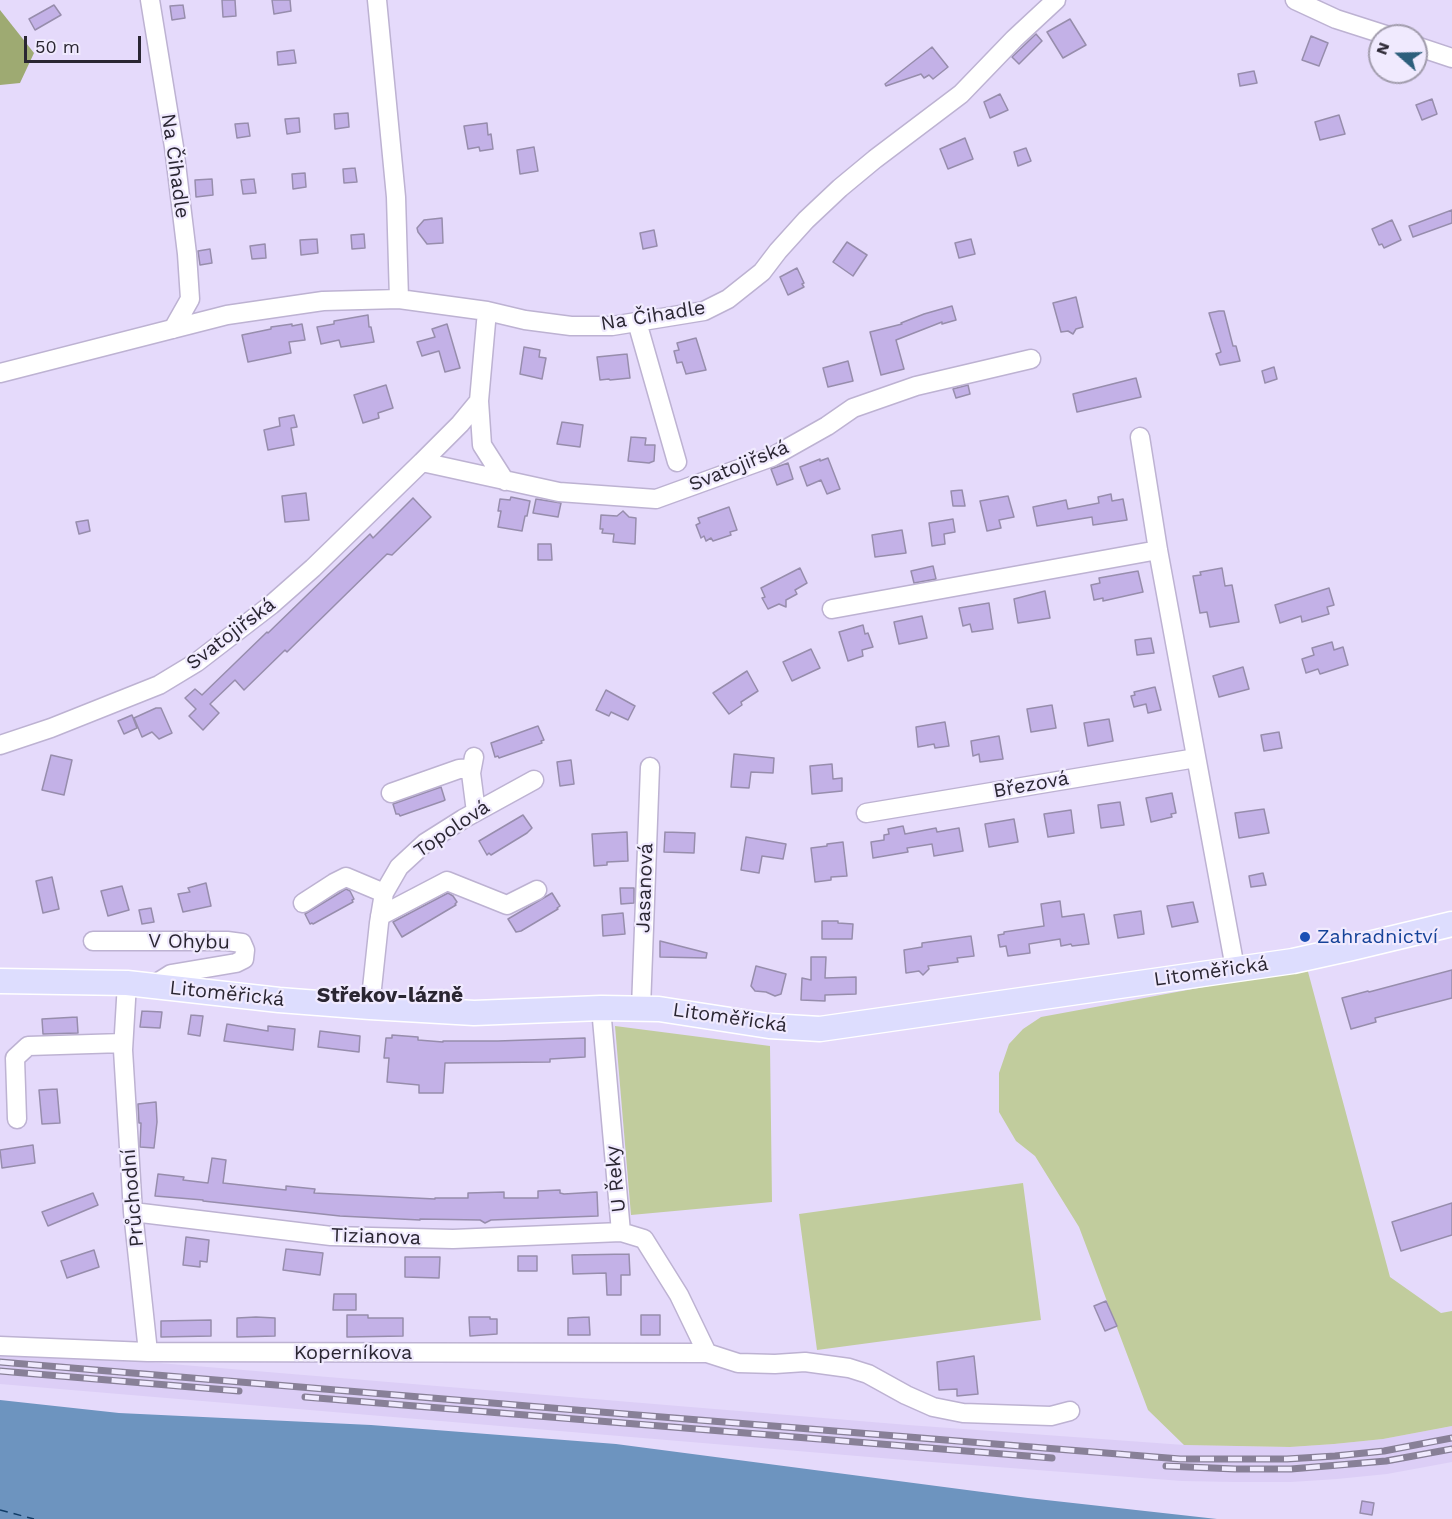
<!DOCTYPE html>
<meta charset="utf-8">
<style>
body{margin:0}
#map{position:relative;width:1452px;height:1519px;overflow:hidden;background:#e5dafb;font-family:"Work Sans",sans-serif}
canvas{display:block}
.north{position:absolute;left:1368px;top:24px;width:60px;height:60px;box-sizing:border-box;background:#f0eafe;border:2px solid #a19cac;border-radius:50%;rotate:290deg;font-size:16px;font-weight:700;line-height:24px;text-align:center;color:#2a2632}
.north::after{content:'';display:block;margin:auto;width:21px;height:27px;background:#2d5f7c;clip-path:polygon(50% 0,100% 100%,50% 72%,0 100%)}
.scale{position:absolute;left:24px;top:36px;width:117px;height:27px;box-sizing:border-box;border:3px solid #2a2632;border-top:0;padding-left:8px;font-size:18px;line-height:21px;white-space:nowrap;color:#2a2632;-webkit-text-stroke:4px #f0eafe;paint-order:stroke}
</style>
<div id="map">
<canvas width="1452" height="1519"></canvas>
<div class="north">N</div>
<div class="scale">50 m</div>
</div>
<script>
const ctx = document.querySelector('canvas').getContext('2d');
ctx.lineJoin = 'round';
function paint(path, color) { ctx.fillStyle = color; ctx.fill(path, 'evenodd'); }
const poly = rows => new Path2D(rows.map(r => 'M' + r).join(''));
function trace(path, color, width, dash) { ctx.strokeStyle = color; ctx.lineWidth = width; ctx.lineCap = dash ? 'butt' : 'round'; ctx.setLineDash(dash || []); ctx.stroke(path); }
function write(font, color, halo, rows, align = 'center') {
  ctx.font = font + ' "Work Sans",sans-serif'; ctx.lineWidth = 4.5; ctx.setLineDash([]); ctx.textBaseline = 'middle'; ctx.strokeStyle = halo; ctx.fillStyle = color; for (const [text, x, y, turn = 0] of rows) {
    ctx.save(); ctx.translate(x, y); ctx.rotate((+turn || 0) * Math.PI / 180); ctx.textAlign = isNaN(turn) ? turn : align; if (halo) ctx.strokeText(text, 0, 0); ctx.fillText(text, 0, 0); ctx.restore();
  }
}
paint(poly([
 [0,1349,38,1353,908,1425,1184,1445,1290,1447,1334,1444,1383,1439,1452,1426,1452,1462,1387,1474,1337,1479,1291,1482,1234,1482,1182,1481,905,1460,0,1384]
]), '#dccef6');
paint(poly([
 [1307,968,1390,1277,1441,1313,1452,1311,1452,1426,1383,1439,1334,1444,1290,1447,1184,1445,1148,1410,1079,1227,1035,1156,1016,1141,999,1112,999,1073,1009,1044,1023,1029,1041,1017],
 [615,1026,770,1046,772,1202,631,1215],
 [1023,1183,1041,1320,817,1350,799,1214]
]), '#c1cc9d');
paint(poly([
 [0,10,34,53,20,83,0,85]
]), '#9eaa72');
paint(poly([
 [0,1400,119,1413,371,1425,616,1444,1028,1498,1217,1519,0,1519]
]), '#6d94bf');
trace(poly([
 [0,1510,34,1519]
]), '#123c66', 1.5, [8, 6]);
const building = poly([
 [222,0,235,0,236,16,223,17,222,0],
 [272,0,290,0,291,11,274,14,272,0],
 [54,5,61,15,35,30,29,19,54,5],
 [183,5,185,18,172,20,170,6,183,5],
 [1070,19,1086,45,1063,58,1047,32,1070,19],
 [1036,34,1042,41,1019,64,1012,57,1036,34],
 [1311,36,1328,43,1319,66,1302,60,1311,36],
 [932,47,948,67,933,79,929,75,924,78,921,74,886,86,885,84,932,47],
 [294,50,296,63,278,65,277,52,294,50],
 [1254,71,1257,83,1240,86,1238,74,1254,71],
 [1000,94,1008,110,990,118,984,102,1000,94],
 [1432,99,1437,114,1422,120,1416,105,1432,99],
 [348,113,349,127,335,129,334,114,348,113],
 [1339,115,1345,134,1320,140,1315,122,1339,115],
 [299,118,300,132,287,134,285,119,299,118],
 [248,123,250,136,237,138,235,124,248,123],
 [487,123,488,135,491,134,493,149,480,151,479,147,468,149,464,126,487,123],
 [965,138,973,159,948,169,940,149,965,138],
 [534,147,538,171,520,174,517,150,534,147],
 [1026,148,1031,161,1018,166,1014,152,1026,148],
 [355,168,357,182,344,183,343,169,355,168],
 [305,173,306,187,293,189,292,174,305,173],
 [212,179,213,195,196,197,195,180,212,179],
 [254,179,256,193,243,194,241,180,254,179],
 [1452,210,1452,223,1413,237,1409,226,1452,210],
 [442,218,443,243,427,244,418,232,417,228,424,220,442,218],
 [1392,220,1401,240,1384,248,1382,244,1379,245,1372,229,1392,220],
 [654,230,657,246,643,249,640,233,654,230],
 [364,234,365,248,352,249,351,235,364,234],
 [317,239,318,253,301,255,300,240,317,239],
 [971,239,975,254,959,258,955,243,971,239],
 [847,242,867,255,853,276,833,262,847,242],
 [265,244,266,258,252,259,250,246,265,244],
 [210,249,212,263,200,265,198,251,210,249],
 [797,268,804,283,802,284,804,287,788,295,780,277,797,268],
 [1076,297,1083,327,1076,329,1073,334,1068,331,1061,332,1053,303,1076,297],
 [952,306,956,320,942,324,942,322,896,340,904,369,881,375,870,332,902,324,901,323,924,314,952,306],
 [1219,311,1224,311,1233,346,1236,346,1240,361,1220,365,1216,354,1221,352,1209,313,1219,311],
 [368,315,369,327,371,327,374,342,341,347,339,340,321,344,317,327,334,324,334,321,368,315],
 [292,324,292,326,302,324,305,340,289,342,291,353,248,362,242,335,271,329,271,327,292,324],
 [447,324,460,368,445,372,439,351,422,356,417,342,435,337,432,329,447,324],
 [696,338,706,370,686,374,682,362,677,363,674,351,679,350,677,343,696,338],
 [524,347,540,350,539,357,546,358,542,379,520,374,524,347],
 [627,354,630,378,610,380,609,379,600,380,597,357,627,354],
 [848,361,853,381,828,387,823,368,848,361],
 [1274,367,1277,379,1265,383,1262,371,1274,367],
 [1136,378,1141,397,1077,412,1073,394,1136,378],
 [386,385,393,408,378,413,379,418,363,423,354,395,386,385],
 [968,385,970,394,956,398,953,389,968,385],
 [294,415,297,427,291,428,294,445,268,450,264,430,280,426,279,418,294,415],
 [562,422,583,425,580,447,557,444,562,422],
 [631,437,646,438,645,445,655,445,654,461,649,463,628,461,631,437],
 [828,458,840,489,827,494,821,480,807,486,800,467,820,459,820,461,828,458],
 [788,463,793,479,777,485,771,469,788,463],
 [962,490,965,506,953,506,951,491,962,490],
 [306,493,309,520,285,522,282,496,306,493],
 [1111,494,1112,501,1123,499,1127,520,1093,525,1092,517,1037,526,1033,507,1066,500,1068,509,1099,503,1098,497,1111,494],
 [1008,496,1014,517,999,520,1001,528,987,531,980,501,1008,496],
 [511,497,530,501,527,516,525,516,522,531,498,527,501,511,498,511,500,499,510,500,511,497],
 [413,498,431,517,392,555,387,554,287,652,285,650,244,690,235,680,210,704,219,713,203,730,189,716,196,709,185,698,195,689,202,695,267,632,268,633,370,534,373,538,413,498],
 [536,499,561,503,558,517,533,513,536,499],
 [729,507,737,530,730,532,731,535,713,541,711,538,706,541,704,536,701,538,696,525,700,523,698,518,729,507],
 [623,511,629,517,636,518,635,544,613,542,614,534,602,533,603,529,600,529,601,515,617,516,623,511],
 [953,519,955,532,944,534,945,544,932,546,929,523,953,519],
 [88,520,90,531,79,534,76,522,88,520],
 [902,530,906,553,875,557,872,535,902,530],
 [538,544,551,544,552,560,538,560,538,544],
 [933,566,936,579,914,583,911,571,933,566],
 [800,568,807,583,795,590,797,594,786,600,786,607,779,604,768,609,762,598,765,597,761,588,800,568],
 [1222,568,1225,586,1232,585,1239,622,1210,627,1207,612,1200,613,1193,576,1201,575,1200,572,1222,568],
 [1138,571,1143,592,1103,601,1103,598,1094,600,1091,585,1100,583,1099,578,1138,571],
 [1329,588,1334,605,1327,607,1329,614,1302,622,1301,616,1280,623,1275,605,1329,588],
 [1045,591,1050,618,1018,623,1014,599,1045,591],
 [989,603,993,629,972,632,970,624,963,626,959,608,989,603],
 [922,616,927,638,899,644,894,622,922,616],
 [863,625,865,634,868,633,873,647,862,650,863,656,848,661,839,632,863,625],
 [1151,638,1154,653,1137,655,1135,640,1151,638],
 [1332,642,1334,650,1343,647,1348,665,1320,674,1318,669,1306,673,1302,659,1314,655,1312,648,1332,642],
 [811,649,820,668,792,681,783,662,811,649],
 [1243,667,1249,689,1219,697,1213,676,1243,667],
 [747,671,758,691,741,702,742,705,729,714,713,693,747,671],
 [1155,687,1161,710,1148,713,1146,704,1134,707,1131,696,1135,695,1134,692,1155,687],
 [606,690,635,706,628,720,611,712,609,716,596,710,606,690],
 [1052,705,1056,728,1031,732,1027,709,1052,705],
 [156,708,161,708,172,733,159,739,152,732,142,737,134,718,156,708],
 [132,715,137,728,124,734,118,721,132,715],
 [1109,719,1113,741,1088,746,1084,723,1109,719],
 [945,722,949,746,935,748,934,744,918,747,916,727,945,722],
 [538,726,544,740,541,741,542,743,499,758,498,756,495,757,491,743,538,726],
 [1279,732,1282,748,1264,751,1261,735,1279,732],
 [999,736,1003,759,980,762,979,754,973,756,971,741,999,736],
 [734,754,774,758,773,773,751,772,749,788,731,787,734,754],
 [51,755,72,760,64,795,42,790,51,755],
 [571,760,574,784,560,786,557,762,571,760],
 [832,764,833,779,842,778,842,791,812,794,810,766,832,764],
 [441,787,445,800,443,801,400,816,399,814,396,814,393,804,441,787],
 [1172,793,1176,813,1171,814,1172,817,1151,822,1146,798,1172,793],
 [1120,802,1124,825,1101,828,1098,805,1120,802],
 [1264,809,1269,833,1239,838,1235,813,1264,809],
 [1071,810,1074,833,1048,837,1044,814,1071,810],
 [523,815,532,828,527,833,491,855,489,853,487,855,479,841,523,815],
 [1014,819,1018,842,989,847,985,824,1014,819],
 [903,826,905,834,936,828,937,832,959,828,963,851,934,856,932,844,907,848,908,852,873,858,871,842,884,840,884,835,889,834,888,829,903,826],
 [627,832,628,861,607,862,607,865,594,866,592,834,627,832],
 [665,832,695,833,694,853,664,852,665,832],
 [746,837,786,844,783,859,762,856,759,873,741,870,746,837],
 [843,842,847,876,831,877,831,880,815,882,811,848,827,846,827,844,843,842],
 [1263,873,1266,885,1251,887,1249,876,1263,873],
 [52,877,59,909,43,913,36,881,52,877],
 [206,883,211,906,183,912,178,894,190,892,188,888,206,883],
 [122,886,129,910,108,916,101,891,122,886],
 [620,888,634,888,634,903,621,904,620,888],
 [346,889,350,891,354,899,352,900,353,902,313,924,312,923,310,924,305,914,346,889],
 [448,893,453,896,457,902,455,904,456,905,402,937,393,922,448,893],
 [552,893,560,906,557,908,558,909,521,931,516,932,508,919,552,893],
 [1060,901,1062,917,1084,914,1089,944,1072,946,1071,944,1061,946,1060,939,1029,944,1030,953,1008,956,1006,946,1000,947,998,935,1004,934,1004,932,1044,926,1041,904,1060,901],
 [1193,902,1198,922,1172,927,1167,906,1193,902],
 [151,908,154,922,142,924,139,910,151,908],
 [1141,911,1144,934,1118,938,1114,915,1141,911],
 [623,913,625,934,603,936,602,915,623,913],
 [822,921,838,921,838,923,853,924,852,939,822,939,822,921],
 [971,936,974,956,957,958,958,962,928,966,929,969,923,975,919,971,906,973,904,950,922,947,922,943,971,936],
 [660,941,707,953,706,958,660,957,660,941],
 [811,957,826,957,825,978,856,977,856,994,825,995,825,1001,801,1000,802,978,811,980,811,957],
 [756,966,786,974,781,994,775,996,766,992,755,991,751,986,756,966],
 [1452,970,1452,998,1375,1018,1376,1022,1351,1029,1342,998,1368,991,1369,992,1452,970],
 [142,1011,162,1012,160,1028,140,1027,142,1011],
 [191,1015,203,1016,200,1036,188,1034,191,1015],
 [77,1017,78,1033,43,1034,42,1019,77,1017],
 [227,1024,268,1031,268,1026,295,1029,293,1050,224,1041,227,1024],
 [320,1031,360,1036,359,1052,318,1047,320,1031],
 [392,1035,418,1037,418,1040,443,1042,443,1041,498,1041,585,1038,585,1057,550,1059,550,1062,445,1063,443,1093,419,1093,419,1085,387,1082,389,1058,384,1058,386,1038,392,1038,392,1035],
 [57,1089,60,1123,42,1124,39,1090,57,1089],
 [156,1102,157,1122,154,1148,140,1147,141,1123,139,1123,138,1104,156,1102],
 [33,1145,35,1163,2,1168,0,1150,33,1145],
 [212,1158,226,1160,223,1183,286,1190,286,1186,315,1189,314,1193,435,1199,435,1198,468,1198,468,1193,504,1192,504,1198,538,1198,538,1191,560,1190,560,1193,564,1194,597,1192,598,1216,491,1220,485,1223,480,1220,420,1219,420,1220,340,1216,203,1201,203,1200,155,1196,158,1174,184,1177,183,1180,208,1183,212,1158],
 [93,1193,98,1205,48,1226,42,1212,93,1193],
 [1452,1203,1452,1235,1401,1251,1392,1222,1452,1203],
 [186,1237,209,1240,207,1262,200,1261,200,1267,183,1265,186,1237],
 [286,1249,323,1253,320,1275,283,1270,286,1249],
 [94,1250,99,1267,67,1278,61,1261,94,1250],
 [629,1254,630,1275,621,1275,621,1295,607,1295,606,1273,573,1274,572,1255,629,1254],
 [518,1256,537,1256,537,1271,518,1271,518,1256],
 [405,1257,440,1257,439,1278,405,1277,405,1257],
 [334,1294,356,1294,356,1310,333,1310,334,1294],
 [1106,1301,1117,1326,1105,1331,1094,1306,1106,1301],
 [347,1315,368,1315,368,1318,403,1318,403,1336,347,1337,347,1315],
 [641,1315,660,1315,660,1335,641,1335,641,1315],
 [256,1317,275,1318,275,1336,237,1337,237,1318,256,1317],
 [469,1317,490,1317,490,1319,497,1319,497,1334,470,1336,469,1317],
 [589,1317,590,1335,568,1335,568,1318,589,1317],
 [211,1320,211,1336,161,1337,161,1321,211,1320],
 [974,1356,978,1394,957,1396,957,1389,939,1390,937,1362,974,1356],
 [1362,1501,1374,1503,1372,1515,1360,1513,1362,1501]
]);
paint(building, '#c3b1e7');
trace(building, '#978dac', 1.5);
const minor = poly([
 [150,0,174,147,187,254,190,299,173,329],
 [377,0,396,197,399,299],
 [1295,0,1336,19,1389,36],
 [1416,46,1452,58],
 [487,311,479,401,482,445,505,481],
 [637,322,677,462],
 [0,373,227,315,323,301,399,299,487,311,525,320,571,326,612,326,704,311,728,299,762,272,778,251,806,220,840,188,875,159,961,94,1014,39,1056,0],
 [1140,437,1158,550,1235,968],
 [422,462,460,424,479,401],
 [832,609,1158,550],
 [0,745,51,728,159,685,197,662,271,605,313,568,422,462,559,492,656,499,772,457,827,426,853,408,916,386,1031,359],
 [474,757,471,773,476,812],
 [391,793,459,769,472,768],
 [866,813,1196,758],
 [303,903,334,883,346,877,384,893],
 [380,916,447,881,507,905,537,890],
 [93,941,227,941,242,943,245,950,244,959,236,963,171,974,152,986],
 [127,983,123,1050,133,1212,148,1352],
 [370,1007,379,923,384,893,399,867,425,843,463,819,534,780],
 [601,1008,621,1232,644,1239,679,1295,707,1353],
 [641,1008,650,767],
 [17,1119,15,1058,28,1046,123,1043],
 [133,1212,331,1236,453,1239,621,1232],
 [0,1346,148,1352,707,1353,738,1363,775,1364,805,1362,849,1368,868,1374,906,1395,933,1407,963,1413,1051,1416,1070,1411]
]);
const major = poly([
 [0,981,127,983,279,1000,370,1007,474,1013,601,1008,659,1009,769,1026,820,1029,1293,961,1352,948,1452,924]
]);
trace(minor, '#bdb2d2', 21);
trace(major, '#fff', 27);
trace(minor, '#fff', 18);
trace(major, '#ddddfe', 24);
const rail = poly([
 [0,1362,588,1411,1180,1459,1287,1459,1335,1456,1384,1451,1452,1438],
 [0,1371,239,1391],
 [305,1397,1052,1458],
 [1166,1466,1235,1469,1291,1469,1386,1461,1452,1449]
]);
trace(rail, '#888097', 7);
trace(rail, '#f0eafe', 4.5, [14]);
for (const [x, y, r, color] of [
 [1305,937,6,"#1a4fb4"]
]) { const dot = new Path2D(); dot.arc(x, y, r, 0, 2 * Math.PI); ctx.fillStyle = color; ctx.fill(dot); trace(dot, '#f0eafe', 2); }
write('20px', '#2a2632', '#f0eafe', [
 ["Na Čihadle",175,166,82],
 ["Na Čihadle",653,316,-9],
 ["Svatojiřská",739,466,-22],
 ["Svatojiřská",231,634,-37],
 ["Březová",1031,785,-10],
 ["Topolová",452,829,-34],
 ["Jasanová",645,888,-88],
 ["V Ohybu",189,942,1],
 ["Litoměřická",1211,972,-8],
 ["Litoměřická",227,994,6],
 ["Litoměřická",730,1018,8],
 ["U Řeky",616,1179,-96],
 ["Průchodní",133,1198,-95],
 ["Tizianova",376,1237,2],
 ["Koperníkova",353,1353]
]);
write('20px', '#164399', '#f0eafe', [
 ["Zahradnictví",1317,937]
], 'left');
write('bold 21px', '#2a2632', '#f0eafe', [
 ["Střekov-lázně",390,996]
]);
</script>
